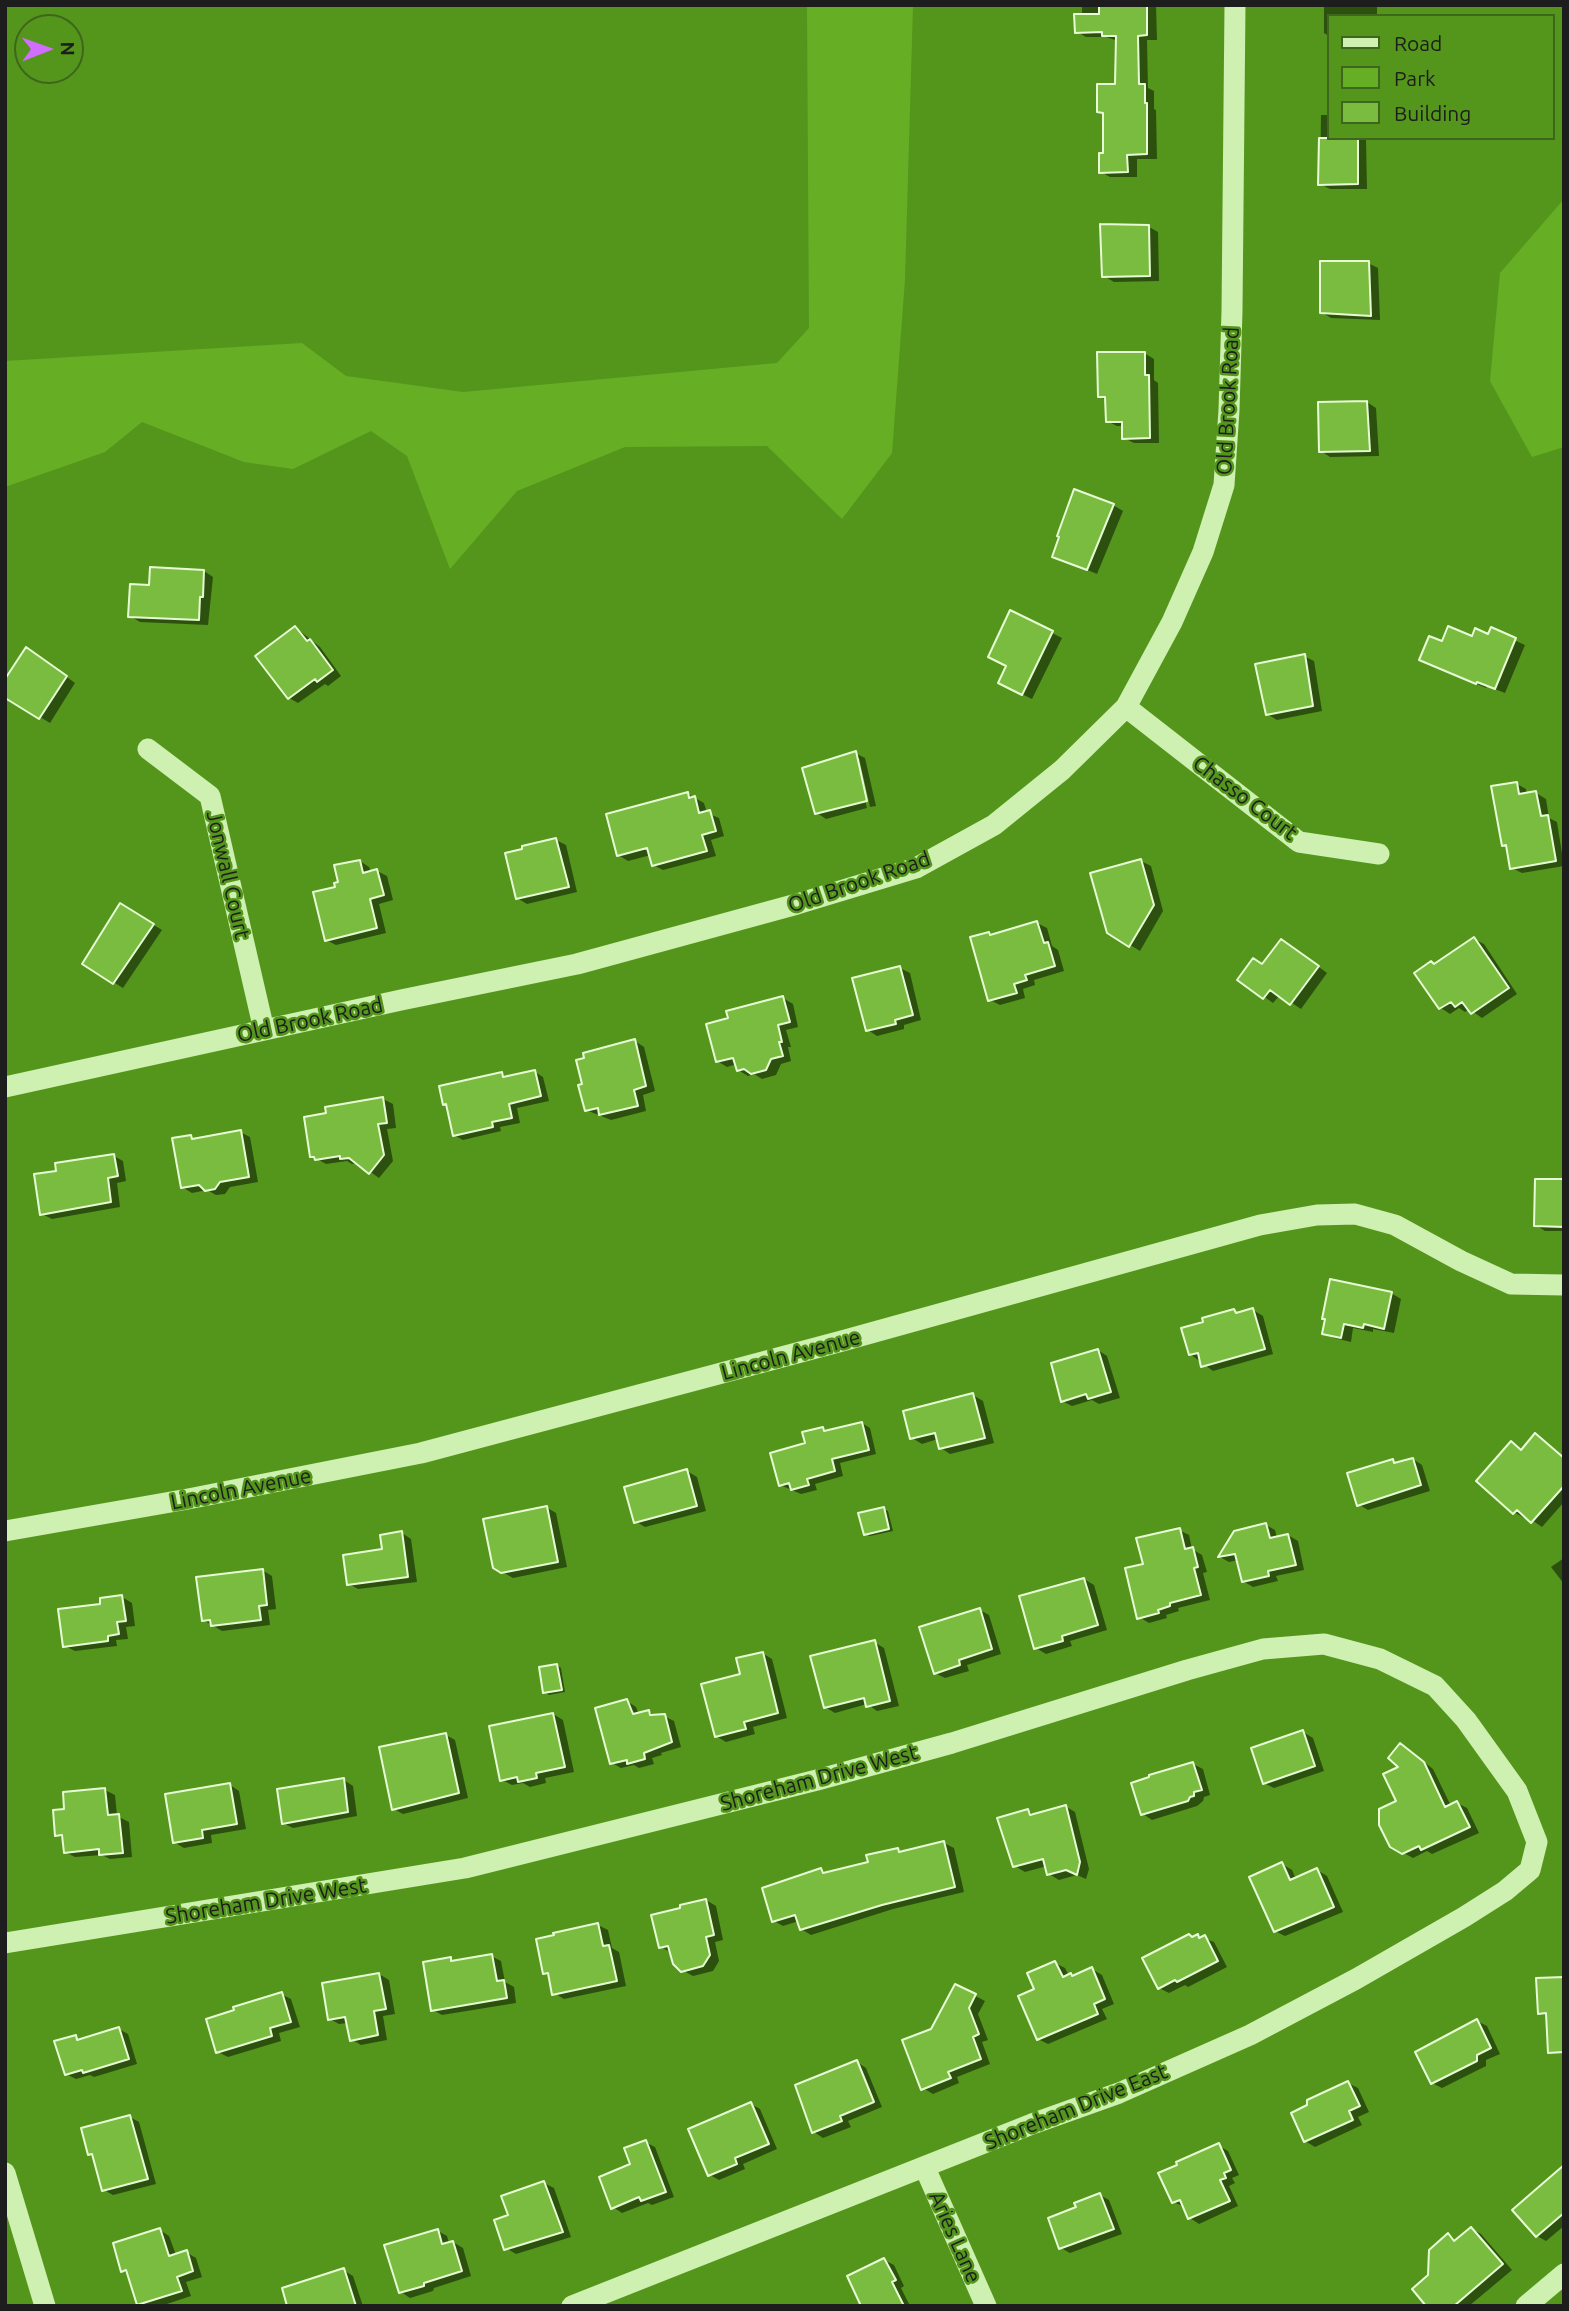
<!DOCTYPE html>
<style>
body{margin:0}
#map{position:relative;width:1569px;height:2311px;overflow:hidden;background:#54961c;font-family:Ubuntu,sans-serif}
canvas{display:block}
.frame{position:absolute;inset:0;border:7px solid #1d1d1d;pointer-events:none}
.legend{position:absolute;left:1327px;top:14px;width:228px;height:126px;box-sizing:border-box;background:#54961c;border:2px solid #3e661c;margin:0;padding:9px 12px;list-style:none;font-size:21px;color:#1d1d1d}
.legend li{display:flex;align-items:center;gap:14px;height:35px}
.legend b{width:35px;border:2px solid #3e661c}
.north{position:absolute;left:14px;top:14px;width:70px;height:70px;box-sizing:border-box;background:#54961c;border:2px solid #3e661c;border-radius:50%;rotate:89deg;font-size:19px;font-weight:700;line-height:28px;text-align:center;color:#1d1d1d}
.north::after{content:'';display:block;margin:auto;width:24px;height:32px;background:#d26eff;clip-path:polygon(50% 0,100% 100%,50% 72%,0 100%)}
</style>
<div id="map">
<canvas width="1569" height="2311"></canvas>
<div class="frame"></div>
<ul class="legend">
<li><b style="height:9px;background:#cef0b0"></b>Road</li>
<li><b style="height:19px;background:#66af25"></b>Park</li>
<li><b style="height:19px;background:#7abc40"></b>Building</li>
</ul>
<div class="north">N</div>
</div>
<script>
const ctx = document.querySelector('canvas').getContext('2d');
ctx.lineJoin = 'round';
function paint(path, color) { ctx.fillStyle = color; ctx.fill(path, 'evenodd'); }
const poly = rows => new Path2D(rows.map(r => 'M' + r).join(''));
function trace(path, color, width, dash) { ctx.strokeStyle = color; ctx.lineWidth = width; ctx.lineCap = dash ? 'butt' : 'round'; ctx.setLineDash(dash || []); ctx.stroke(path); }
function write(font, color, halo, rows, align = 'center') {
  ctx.font = font + ' Ubuntu,sans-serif'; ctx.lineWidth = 5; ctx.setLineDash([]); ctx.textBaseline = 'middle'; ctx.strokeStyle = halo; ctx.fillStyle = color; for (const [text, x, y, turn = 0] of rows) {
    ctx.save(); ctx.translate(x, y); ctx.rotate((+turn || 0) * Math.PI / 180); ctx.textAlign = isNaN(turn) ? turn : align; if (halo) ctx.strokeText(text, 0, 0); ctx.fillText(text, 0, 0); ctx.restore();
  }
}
paint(poly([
 [807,5,913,5,905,279,892,453,842,519,767,446,625,447,517,491,450,569,407,456,371,431,293,469,244,462,142,422,105,452,5,487,5,361,302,343,346,376,463,392,777,363,809,328],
 [1564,199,1564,447,1532,457,1490,381,1500,273]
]), '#66af25');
paint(poly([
 [1082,5,1156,5,1157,40,1147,40,1148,88,1154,91,1154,109,1156,110,1157,159,1137,159,1137,177,1110,177,1101,172,1105,155,1105,115,1098,111,1117,85,1118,41,1106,37,1086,37,1077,32,1082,16],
 [1324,5,1377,5,1377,16,1329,16,1329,36,1324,33],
 [1321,115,1329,115,1329,138,1366,138,1367,189,1330,189,1320,184],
 [1149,227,1158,232,1159,281,1114,282,1104,276],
 [1368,263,1378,268,1380,320,1331,318,1321,312],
 [1144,353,1154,359,1154,380,1158,383,1159,443,1134,443,1124,438,1124,426,1117,426,1107,421,1107,401,1100,396],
 [1367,402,1376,408,1379,456,1330,457,1321,451],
 [1113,505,1123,511,1097,574,1054,556],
 [204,571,213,577,208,625,140,622,130,616,151,587],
 [1011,612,1062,638,1032,699,1009,688],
 [296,628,320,647,341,676,328,686,325,684,298,703,289,698],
 [1492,630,1525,645,1505,693,1487,686,1486,688,1431,664,1443,643,1489,636],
 [36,654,75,683,50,723,5,696],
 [1304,656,1314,661,1322,711,1277,720,1267,714],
 [855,753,865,758,876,806,870,807,859,758,855,758,867,808,826,819,817,813],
 [1517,784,1526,789,1527,795,1536,793,1546,799,1549,818,1557,822,1564,866,1522,873,1512,868,1508,848,1503,845],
 [688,794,704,803,707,813,719,818,724,836,711,840,716,856,663,870,653,865,651,855,628,861,618,855],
 [556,840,566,845,577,892,527,904,517,898,525,850],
 [360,861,369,867,371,872,377,871,387,876,393,900,379,904,386,933,336,945,326,940,337,888],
 [1141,861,1151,866,1163,911,1140,951,1109,932],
 [121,905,162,930,123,988,84,964],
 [1037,923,1047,928,1052,946,1058,950,1064,971,1034,980,1035,985,1023,989,1025,998,1000,1005,990,1000,988,934,992,936],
 [1474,939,1484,944,1517,994,1482,1018,1469,1009,1465,1012,1459,1008,1450,1014,1441,1008,1435,966],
 [1291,946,1327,973,1301,1009,1280,995,1273,1003,1240,980],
 [900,968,910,973,921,1020,904,1025,904,1029,877,1036,868,1030],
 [783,998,793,1004,798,1027,786,1030,791,1047,788,1047,791,1061,781,1064,776,1075,762,1079,754,1074,748,1076,738,1070,737,1064,727,1067,717,1061],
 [635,1041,644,1047,655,1091,643,1095,646,1111,611,1120,586,1110],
 [535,1072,543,1077,549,1101,517,1108,520,1123,500,1127,501,1131,463,1140,454,1135,448,1106,444,1104,502,1074,509,1078],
 [383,1099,393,1104,396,1128,387,1129,393,1161,379,1178,358,1163,352,1164,347,1161,326,1164,312,1156],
 [240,1132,250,1137,258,1182,230,1187,225,1194,216,1195,207,1190,192,1193,182,1187,191,1137,196,1140],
 [114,1156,123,1161,126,1181,117,1183,120,1207,52,1219,42,1214,58,1172],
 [1564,1181,1564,1231,1545,1231,1536,1225],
 [1391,1293,1401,1299,1394,1333,1373,1329,1373,1332,1353,1328,1351,1342,1334,1338,1324,1333],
 [1253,1310,1263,1316,1273,1354,1213,1371,1190,1354,1205,1323,1234,1311,1239,1314],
 [1098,1350,1107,1356,1120,1398,1099,1404,1092,1400,1072,1406,1062,1401],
 [973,1395,983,1401,994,1443,950,1454,941,1448,938,1439,922,1444,912,1438],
 [862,1423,870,1428,876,1454,840,1463,843,1476,815,1484,817,1490,801,1494,780,1485,807,1445,823,1428,828,1431],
 [1536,1435,1564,1457,1564,1502,1542,1527,1526,1516,1524,1518,1514,1512,1511,1443,1522,1450],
 [1413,1459,1422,1465,1430,1491,1368,1510,1358,1504,1393,1461,1398,1464],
 [687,1471,697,1477,706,1511,645,1527,635,1521],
 [546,1507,556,1513,567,1567,513,1578,494,1567],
 [883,1509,888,1511,893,1531,870,1536,865,1534],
 [1266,1525,1275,1530,1277,1538,1288,1535,1298,1541,1304,1570,1276,1576,1278,1581,1253,1587,1243,1581,1238,1560,1229,1562,1220,1557,1235,1532],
 [1179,1530,1189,1535,1192,1549,1202,1555,1207,1572,1203,1573,1210,1600,1178,1608,1179,1611,1166,1615,1167,1618,1149,1623,1139,1617],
 [402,1533,411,1539,417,1582,358,1589,349,1584],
 [1564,1558,1564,1584,1551,1567],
 [262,1570,272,1576,276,1609,268,1610,270,1625,222,1631,203,1620],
 [1084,1579,1094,1585,1107,1630,1070,1641,1072,1646,1046,1654,1036,1648],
 [122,1597,132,1603,135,1626,126,1627,128,1639,116,1640,117,1646,75,1651,65,1646,102,1605],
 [980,1610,989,1615,1001,1654,967,1665,969,1671,945,1678,935,1673],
 [874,1642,884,1648,899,1706,877,1711,867,1704,835,1713,825,1707],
 [762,1653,772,1659,787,1718,753,1727,755,1734,726,1742,716,1736,742,1675],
 [557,1665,561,1668,565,1692,549,1695,545,1692],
 [627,1701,636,1707,639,1715,649,1712,656,1716,664,1716,674,1721,681,1747,661,1753,662,1755,652,1758,654,1764,639,1768,634,1765,621,1768,612,1763],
 [553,1714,563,1720,574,1772,545,1778,546,1783,530,1787,523,1783,512,1785,502,1780],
 [1303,1732,1313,1738,1324,1771,1274,1788,1264,1783],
 [446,1735,455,1740,468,1798,403,1814,394,1809],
 [1410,1751,1433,1769,1451,1806,1457,1803,1467,1808,1479,1833,1432,1854,1427,1851,1413,1858,1391,1846,1398,1802,1401,1768],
 [1193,1764,1203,1769,1210,1795,1204,1797,1203,1801,1197,1806,1152,1820,1143,1814],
 [344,1780,353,1786,357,1816,293,1828,283,1823],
 [230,1785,239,1791,246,1829,211,1835,212,1843,184,1848,174,1842],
 [105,1790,115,1795,117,1816,129,1822,132,1857,110,1859,102,1855,75,1857,65,1852,64,1839,57,1834,66,1810],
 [1065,1806,1075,1812,1089,1869,1086,1879,1077,1875,1059,1880,1049,1874,1047,1866,1025,1872,1015,1866,1028,1811,1035,1815],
 [944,1843,954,1848,964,1892,893,1909,811,1935,801,1929,799,1921,783,1926,774,1921,821,1870,827,1873,870,1863,898,1849,903,1853],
 [1282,1864,1292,1870,1296,1879,1317,1870,1327,1876,1343,1912,1285,1936,1275,1931],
 [706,1900,716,1906,723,1940,715,1942,719,1961,713,1971,693,1976,682,1970,670,1952,661,1947],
 [598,1925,608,1930,612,1948,619,1952,626,1986,564,1999,554,1993,550,1976,545,1973],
 [1198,1936,1214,1942,1227,1967,1188,1987,1185,1985,1169,1993,1159,1988,1193,1938],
 [491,1956,501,1961,505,1982,514,1987,516,2003,442,2015,433,2010,451,1959,456,1962],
 [1055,1963,1065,1968,1069,1976,1074,1977,1092,1969,1102,1975,1114,2004,1102,2009,1107,2019,1048,2044,1038,2039,1037,1989],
 [379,1974,389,1980,395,2014,383,2016,387,2040,361,2045,351,2039,348,2023,339,2024,330,2019],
 [956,1986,985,2001,978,2014,988,2040,982,2042,990,2064,957,2077,959,2083,933,2094,923,2088,932,2030],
 [281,1994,291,1999,300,2027,279,2033,281,2041,228,2057,218,2052],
 [1477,2021,1487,2026,1500,2054,1486,2060,1486,2066,1442,2088,1432,2083],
 [119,2029,128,2034,137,2064,94,2077,90,2075,76,2079,66,2074,76,2037,81,2040],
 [857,2062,866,2068,882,2107,848,2121,851,2127,823,2138,814,2132],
 [1348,2083,1358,2088,1369,2112,1358,2117,1362,2125,1315,2147,1305,2141],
 [751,2104,760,2109,777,2149,743,2164,745,2169,719,2180,710,2175],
 [130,2117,139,2122,156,2184,113,2195,104,2190,94,2157,89,2154],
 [645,2142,655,2147,674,2197,652,2205,648,2203,622,2213,613,2207],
 [1218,2145,1228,2151,1239,2175,1232,2178,1235,2183,1229,2186,1238,2206,1199,2224,1190,2218,1185,2207,1173,2202],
 [1564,2172,1564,2226,1546,2241,1537,2236],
 [544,2183,554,2188,571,2237,516,2254,506,2248,510,2216],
 [1100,2195,1109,2200,1122,2234,1070,2253,1061,2248,1078,2208],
 [1472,2229,1481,2234,1512,2270,1469,2306,1428,2306,1429,2276,1448,2236,1457,2241],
 [160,2230,169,2236,176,2255,186,2252,196,2258,202,2277,186,2282,191,2296,161,2306,142,2306,139,2304,129,2274,123,2271],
 [438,2231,447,2236,449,2243,453,2242,463,2248,471,2276,434,2288,433,2291,410,2298,401,2292],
 [884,2260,894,2265,904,2286,901,2288,910,2306,863,2306],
 [343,2270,353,2276,363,2306,289,2306]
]), '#0007');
const building = poly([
 [1099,5,1147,5,1147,35,1138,36,1139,84,1145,84,1145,103,1147,103,1147,154,1127,155,1128,172,1099,173,1099,153,1103,153,1103,113,1097,112,1097,84,1115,84,1116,36,1102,36,1102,32,1075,33,1074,14,1099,14,1099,5],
 [1319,138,1358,138,1358,184,1318,185,1319,138],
 [1100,224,1149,225,1150,276,1102,277,1100,224],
 [1320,261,1369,261,1371,316,1320,313,1320,261],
 [1097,352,1145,352,1145,375,1149,375,1150,438,1122,439,1122,422,1106,422,1105,397,1098,397,1097,352],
 [1367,401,1370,451,1319,452,1318,402,1367,401],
 [1074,489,1114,504,1087,570,1052,557,1059,537,1057,536,1074,489],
 [150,567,204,570,203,597,200,597,199,620,128,617,130,584,149,585,150,567],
 [1010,610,1053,631,1022,695,998,683,1006,666,988,657,1010,610],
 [295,626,307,641,310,639,333,670,317,682,315,679,288,699,255,656,295,626],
 [1448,626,1472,636,1475,628,1488,634,1491,627,1516,638,1495,689,1477,682,1476,684,1419,660,1429,636,1442,641,1448,626],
 [26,647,67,676,39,719,5,698,5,679,26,647],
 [1305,654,1313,706,1266,715,1255,664,1305,654],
 [856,751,867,801,815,814,802,768,856,751],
 [1517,782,1519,794,1536,791,1541,816,1548,815,1556,861,1510,869,1506,845,1502,846,1491,786,1517,782],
 [688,792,689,798,695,796,699,813,710,810,716,831,702,835,707,851,652,866,647,848,617,856,606,814,688,792],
 [556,838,569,887,516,899,505,853,522,849,522,846,556,838],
 [1141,859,1154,905,1129,947,1107,933,1090,873,1141,859],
 [360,860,363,873,377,869,384,895,370,899,377,928,325,941,313,892,335,887,334,883,338,882,334,865,360,860],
 [120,903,154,924,113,984,82,964,120,903],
 [1037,921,1044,943,1048,942,1055,966,1025,975,1027,980,1014,984,1017,993,988,1001,970,937,989,932,990,935,1037,921],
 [1474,937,1509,988,1471,1014,1462,1002,1455,1007,1451,1002,1439,1009,1414,973,1431,961,1434,964,1474,937],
 [1281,939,1319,966,1290,1005,1270,990,1263,999,1237,980,1253,958,1262,964,1281,939],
 [900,966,913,1015,895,1020,896,1024,866,1031,852,978,900,966],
 [783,996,790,1022,778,1025,782,1042,779,1042,783,1056,771,1059,766,1070,751,1074,744,1069,737,1071,733,1058,716,1062,706,1024,728,1018,726,1011,783,996],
 [635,1039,646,1086,634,1090,638,1106,599,1115,598,1108,585,1111,578,1085,582,1084,576,1060,584,1058,583,1053,635,1039],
 [535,1070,541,1096,509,1104,512,1118,492,1122,493,1127,453,1136,446,1104,443,1105,439,1086,502,1072,503,1077,535,1070],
 [383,1097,387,1123,378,1124,384,1155,369,1174,349,1158,340,1159,340,1156,315,1160,314,1157,310,1157,304,1117,326,1113,325,1107,383,1097],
 [241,1130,249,1177,220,1182,215,1189,205,1191,199,1185,181,1188,172,1138,191,1135,192,1139,241,1130],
 [114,1154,118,1176,108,1178,111,1202,40,1215,34,1174,56,1171,55,1163,114,1154],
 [1535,1179,1564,1179,1564,1227,1534,1226,1535,1179],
 [1330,1279,1392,1292,1384,1329,1364,1324,1363,1328,1344,1324,1341,1338,1322,1334,1325,1319,1322,1319,1330,1279],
 [1253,1308,1265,1349,1201,1367,1198,1353,1189,1355,1181,1328,1203,1322,1202,1318,1234,1309,1236,1313,1253,1308],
 [1098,1349,1111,1392,1088,1399,1086,1394,1061,1402,1051,1363,1098,1349],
 [973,1393,985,1438,939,1449,935,1433,910,1439,903,1411,973,1393],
 [862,1422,869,1450,832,1459,835,1471,807,1479,809,1485,791,1490,789,1483,779,1486,770,1453,805,1443,802,1432,823,1427,824,1431,862,1422],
 [1535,1433,1564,1458,1564,1486,1531,1523,1517,1510,1513,1514,1476,1481,1511,1441,1521,1450,1535,1433],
 [1413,1458,1421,1485,1357,1506,1347,1473,1393,1459,1394,1463,1413,1458],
 [687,1469,697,1506,634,1523,624,1487,687,1469],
 [547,1506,558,1562,501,1573,493,1568,483,1519,547,1506],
 [884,1507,889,1529,864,1535,858,1513,884,1507],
 [1266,1523,1270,1538,1288,1534,1296,1565,1268,1571,1269,1576,1242,1582,1235,1554,1218,1557,1234,1531,1266,1523],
 [1180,1528,1185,1549,1193,1547,1198,1567,1194,1568,1201,1595,1170,1603,1170,1606,1158,1610,1159,1613,1137,1619,1125,1568,1143,1564,1136,1538,1180,1528],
 [402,1531,408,1577,347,1585,343,1555,382,1549,380,1535,402,1531],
 [263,1569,267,1605,259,1606,261,1620,211,1626,210,1620,202,1621,196,1577,263,1569],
 [1084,1578,1098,1625,1062,1636,1063,1641,1034,1649,1019,1596,1084,1578],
 [122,1595,126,1621,117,1622,119,1634,108,1636,108,1641,63,1647,58,1609,100,1604,100,1598,122,1595],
 [980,1608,992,1649,959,1660,960,1665,934,1674,919,1627,980,1608],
 [875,1640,890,1701,866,1707,864,1698,824,1708,810,1656,875,1640],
 [763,1652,778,1713,744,1722,746,1729,715,1737,701,1684,740,1674,736,1658,763,1652],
 [557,1664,562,1690,543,1693,539,1667,557,1664],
 [627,1699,633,1714,649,1710,650,1715,665,1714,672,1742,644,1753,645,1759,627,1764,627,1760,610,1764,595,1708,627,1699],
 [553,1713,565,1767,536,1773,537,1778,518,1782,517,1777,500,1781,489,1726,553,1713],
 [1303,1730,1315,1766,1263,1784,1251,1748,1303,1730],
 [446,1733,459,1793,392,1810,379,1747,446,1733],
 [1400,1743,1424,1762,1445,1807,1457,1801,1470,1827,1421,1850,1419,1846,1402,1854,1390,1847,1379,1825,1379,1809,1396,1801,1383,1774,1398,1767,1388,1758,1400,1743],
 [1193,1762,1202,1790,1194,1792,1194,1796,1190,1797,1188,1801,1141,1815,1131,1783,1149,1777,1149,1775,1193,1762],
 [344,1778,348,1812,282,1824,277,1789,344,1778],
 [230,1783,237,1824,202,1830,203,1838,173,1843,165,1794,230,1783],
 [105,1788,108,1815,119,1814,123,1853,99,1855,99,1849,64,1853,62,1835,55,1836,53,1810,64,1809,63,1792,105,1788],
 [1066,1805,1080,1862,1077,1875,1066,1870,1047,1875,1043,1859,1013,1867,997,1818,1028,1809,1030,1815,1066,1805],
 [944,1841,955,1887,882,1905,800,1930,795,1915,772,1922,762,1888,821,1868,823,1873,868,1862,866,1855,898,1848,899,1852,944,1841],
 [1282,1862,1290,1880,1317,1868,1334,1907,1274,1932,1249,1877,1282,1862],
 [706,1899,714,1935,706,1937,710,1955,703,1966,681,1972,673,1964,668,1946,659,1948,651,1915,680,1908,680,1905,706,1899],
 [598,1923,603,1946,609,1945,617,1981,552,1995,548,1973,543,1974,536,1939,554,1935,553,1933,598,1923],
 [1189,1934,1192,1937,1198,1934,1199,1938,1205,1935,1218,1961,1177,1982,1175,1980,1158,1989,1142,1958,1189,1934],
 [492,1954,497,1981,504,1980,507,1998,431,2011,423,1962,451,1957,451,1961,492,1954],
 [1055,1961,1063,1977,1071,1973,1072,1976,1092,1967,1105,1999,1094,2004,1098,2014,1037,2040,1018,1996,1034,1989,1027,1973,1055,1961],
 [379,1973,386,2009,374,2011,378,2035,350,2041,345,2017,328,2020,322,1983,379,1973],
 [1564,1977,1564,2052,1548,2053,1546,2013,1538,2014,1536,1978,1564,1977],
 [955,1984,976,1994,969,2008,979,2034,973,2037,981,2059,948,2072,951,2078,921,2090,902,2040,931,2029,955,1984],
 [282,1992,291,2022,270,2028,272,2036,216,2053,206,2019,234,2010,233,2007,282,1992],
 [1477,2019,1491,2048,1477,2055,1477,2061,1431,2084,1415,2052,1477,2019],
 [119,2027,129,2059,83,2073,82,2070,65,2075,54,2041,76,2035,77,2040,119,2027],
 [857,2060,874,2102,840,2116,842,2121,812,2133,795,2085,857,2060],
 [1348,2081,1360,2106,1349,2111,1353,2120,1304,2142,1291,2113,1307,2105,1307,2100,1348,2081],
 [751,2102,769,2144,735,2158,737,2164,708,2176,688,2129,751,2102],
 [130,2115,148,2179,102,2191,92,2154,88,2155,81,2128,130,2115],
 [646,2140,666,2192,641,2201,639,2197,611,2209,599,2177,630,2164,624,2148,646,2140],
 [1219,2143,1231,2170,1224,2173,1226,2178,1220,2180,1230,2201,1188,2219,1180,2200,1172,2203,1158,2173,1177,2165,1176,2162,1219,2143],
 [1564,2165,1564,2213,1536,2237,1512,2210,1564,2165],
 [544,2181,563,2232,504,2250,494,2220,508,2215,501,2196,544,2181],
 [1100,2193,1114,2229,1059,2249,1048,2218,1076,2207,1074,2203,1100,2193],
 [1471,2227,1503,2264,1454,2306,1426,2306,1412,2289,1428,2275,1429,2250,1448,2233,1454,2241,1471,2227],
 [160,2228,169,2256,187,2250,193,2271,177,2277,182,2291,137,2305,126,2270,121,2272,113,2243,160,2228],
 [438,2229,442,2244,453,2241,462,2271,424,2283,424,2286,399,2293,384,2245,438,2229],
 [884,2258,896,2280,892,2282,904,2306,861,2306,847,2276,884,2258],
 [344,2268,356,2306,287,2306,282,2288,344,2268]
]);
paint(building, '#7abc40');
trace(building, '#e8fbd6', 2);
trace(poly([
 [1126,707,1299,842,1379,854],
 [148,749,210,796,264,1030],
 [5,1087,401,1000,577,964,797,904,916,868,994,825,1062,770,1126,707,1172,622,1203,552,1224,485,1229,410,1232,311,1235,5],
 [5,1531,188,1499,421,1453,842,1341,1260,1225,1317,1215,1355,1214,1395,1225,1461,1261,1511,1284,1564,1285],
 [5,1943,465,1868,817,1780,952,1743,1187,1670,1263,1649,1324,1644,1380,1659,1435,1686,1466,1720,1517,1791,1537,1842,1530,1870,1505,1891,1464,1917,1356,1979,1250,2035,1119,2093,1032,2124,572,2306],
 [925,2168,986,2306],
 [5,2173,45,2306],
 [1526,2306,1564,2274]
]), '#cef0b0', 21);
write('21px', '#1d1d1d', '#54961c', [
 ["Old Brook Road",1228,401,-87],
 ["Chasso Court",1245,798,37],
 ["Jonwall Court",228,875,77],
 ["Old Brook Road",859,882,-19],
 ["Old Brook Road",310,1020,-12],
 ["Lincoln Avenue",791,1355,-15],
 ["Lincoln Avenue",241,1489,-11],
 ["Shoreham Drive West",819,1778,-15],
 ["Shoreham Drive West",266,1901,-9],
 ["Shoreham Drive East",1076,2107,-22],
 ["Aries Lane",955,2237,66]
]);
</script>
